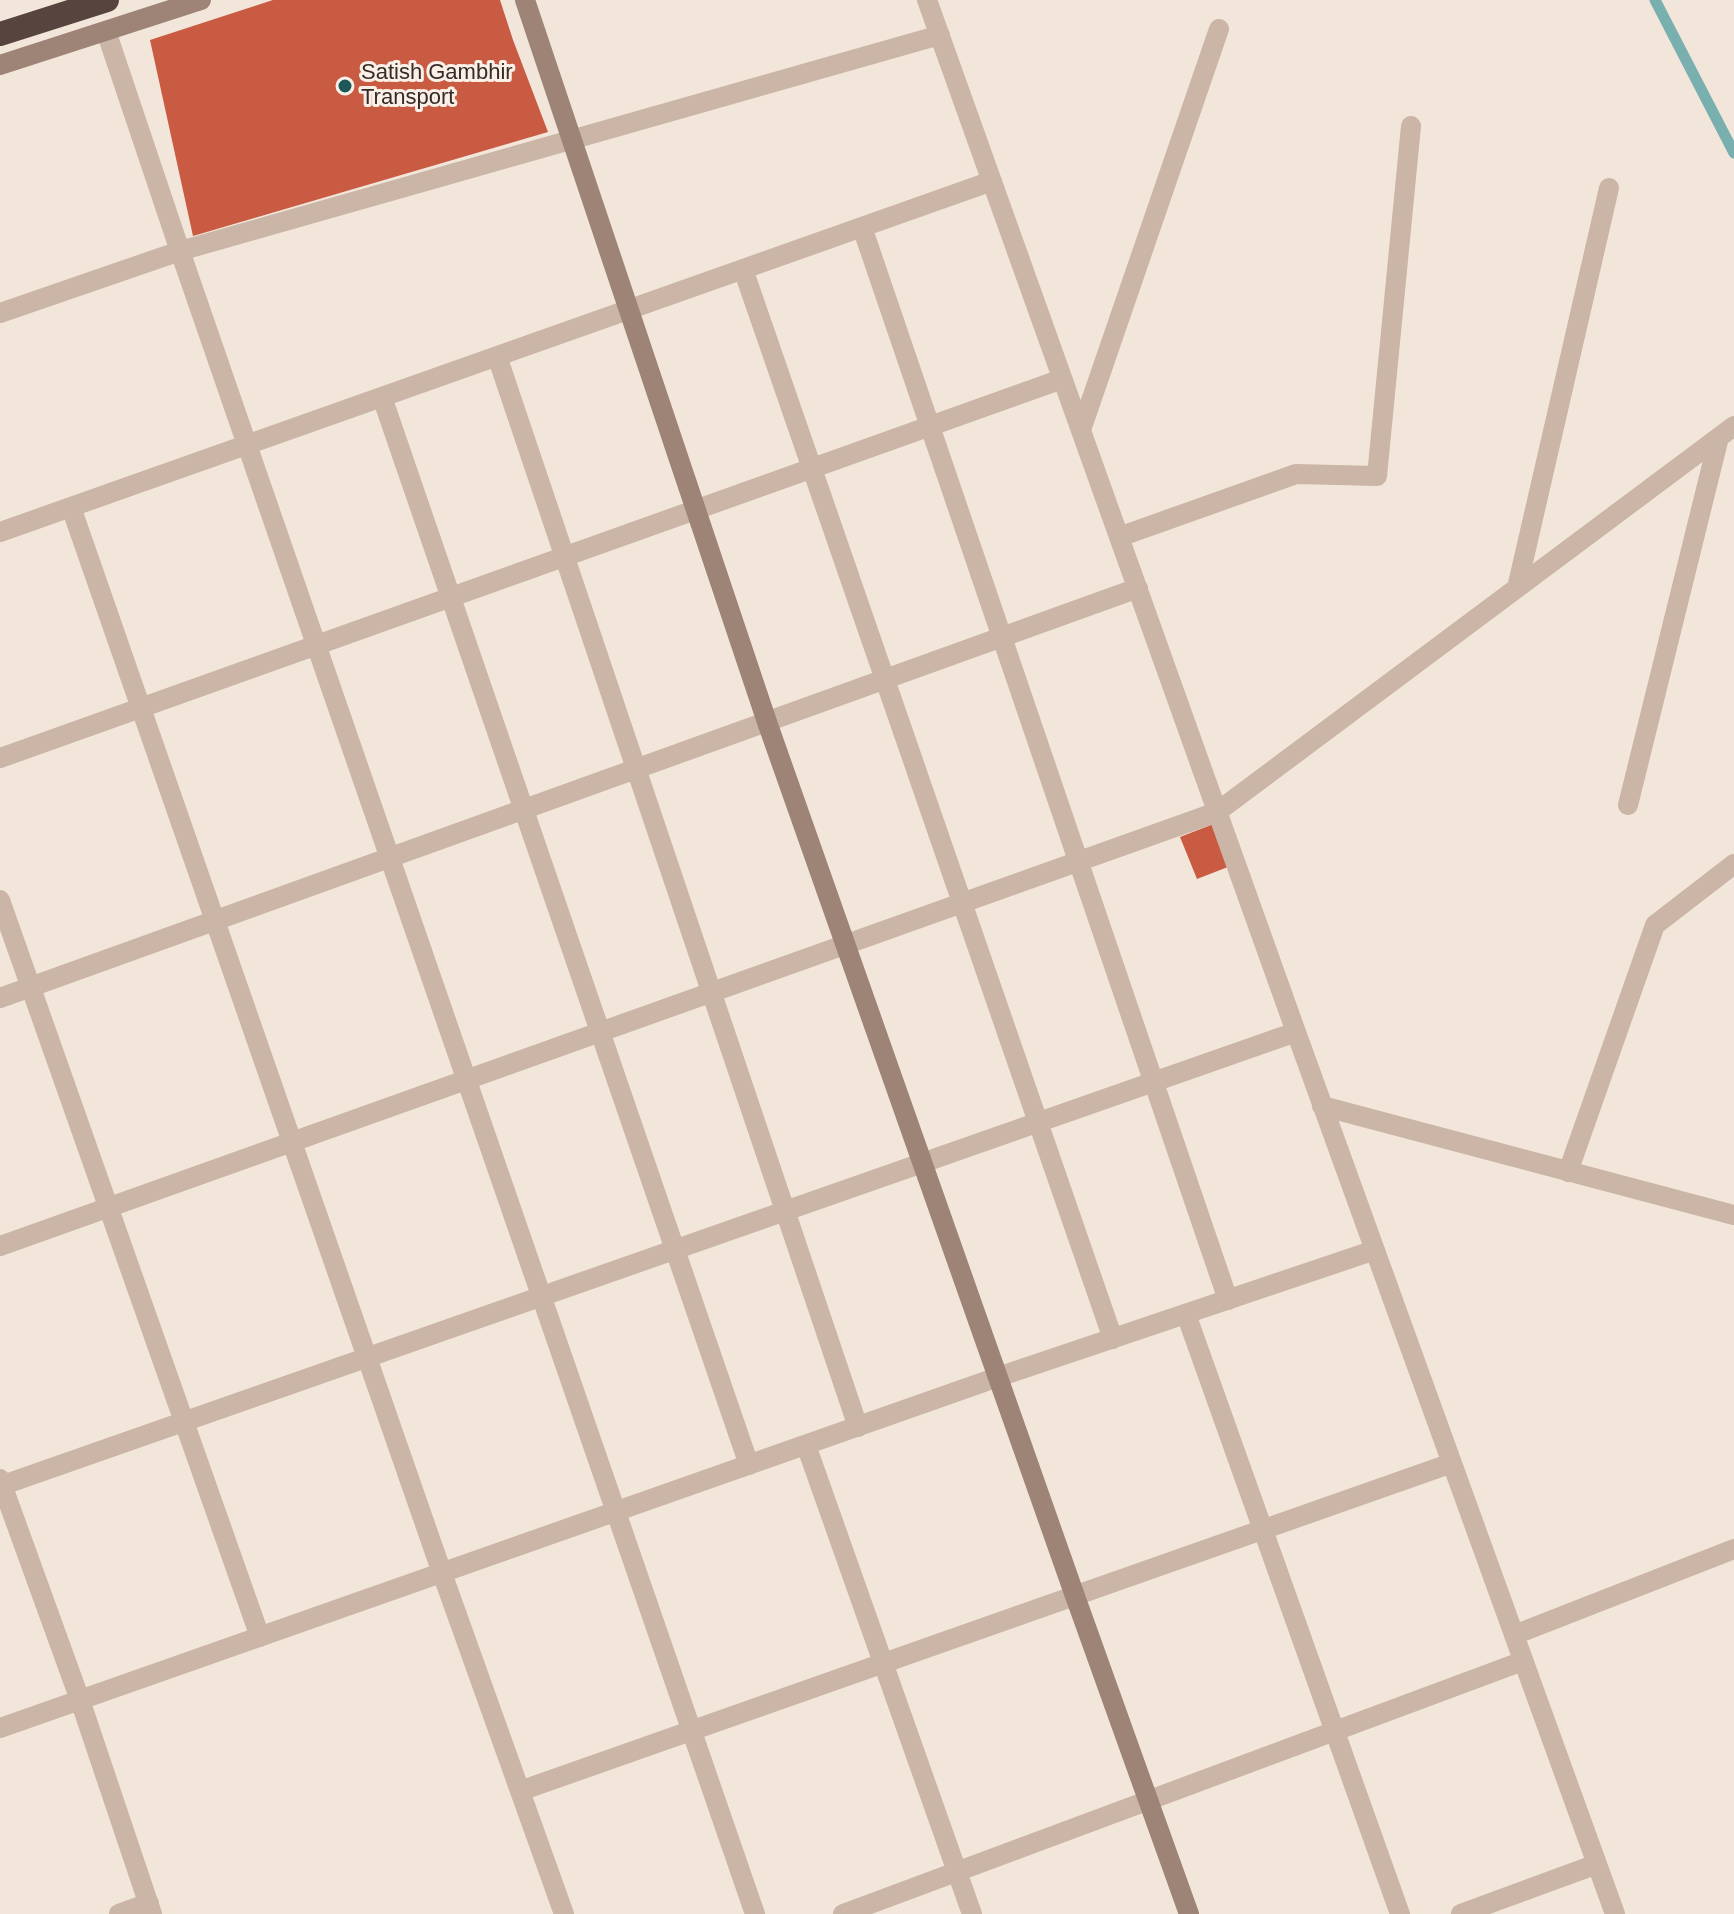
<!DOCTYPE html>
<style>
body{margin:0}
canvas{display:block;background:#f2e6da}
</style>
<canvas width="1734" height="1914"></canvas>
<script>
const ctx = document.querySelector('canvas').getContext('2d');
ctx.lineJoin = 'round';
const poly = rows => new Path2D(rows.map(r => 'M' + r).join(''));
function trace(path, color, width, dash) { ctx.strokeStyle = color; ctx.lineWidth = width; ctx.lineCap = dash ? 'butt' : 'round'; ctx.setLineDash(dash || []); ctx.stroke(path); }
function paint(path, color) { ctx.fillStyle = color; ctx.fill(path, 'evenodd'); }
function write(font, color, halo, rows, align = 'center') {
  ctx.font = font + ' Helvetica,sans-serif'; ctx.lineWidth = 6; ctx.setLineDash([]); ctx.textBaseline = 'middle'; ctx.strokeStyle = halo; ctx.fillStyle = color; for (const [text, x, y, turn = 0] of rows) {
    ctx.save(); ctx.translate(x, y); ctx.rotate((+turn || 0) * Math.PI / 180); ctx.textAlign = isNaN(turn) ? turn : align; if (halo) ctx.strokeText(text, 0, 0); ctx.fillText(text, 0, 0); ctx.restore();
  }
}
trace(poly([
 [1655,0,1734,153]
]), '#79b0af', 11);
paint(poly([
 [273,0,500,0,513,40,548,132,193,236,150,40],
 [1216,823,1233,865,1197,879,1180,837]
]), '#c85b42');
trace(poly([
 [927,0,1296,1032,1615,1914],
 [106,31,180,251,755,1914],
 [862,227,1228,1300],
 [743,269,1113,1339],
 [0,313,180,251,940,35],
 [497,356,858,1427],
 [382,397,749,1465],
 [1081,430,1219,29],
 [71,507,442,1573,564,1914],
 [0,532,992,181],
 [1119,537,1296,474,1377,476,1411,126],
 [1517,588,1609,188],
 [0,758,1062,379],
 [1628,805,1719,437],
 [0,900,260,1637],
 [0,998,1138,588],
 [1322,1106,1734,1215],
 [1568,1172,1655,925,1734,864],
 [0,1246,1217,812,1734,426],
 [1186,1314,1400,1914],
 [806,1445,972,1914],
 [0,1479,80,1700,152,1914],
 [0,1486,1296,1032],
 [1514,1635,1734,1549],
 [0,1728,998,1377,1375,1250],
 [520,1791,1452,1463],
 [119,1914,149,1903],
 [843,1914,1523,1661],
 [1461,1914,1597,1864]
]), '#cab5a6', 20);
trace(poly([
 [525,0,767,722,1075,1596,1189,1914],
 [0,65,201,0]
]), '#9e8377', 20);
trace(poly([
 [0,34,107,0]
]), '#57443e', 24);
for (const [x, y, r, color] of [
 [345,86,8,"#1c5859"]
]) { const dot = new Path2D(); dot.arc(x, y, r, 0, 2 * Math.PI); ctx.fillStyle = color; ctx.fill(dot); trace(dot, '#faf0e7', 3); }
write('22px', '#362b27', '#faf0e7', [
 ["Satish Gambhir",361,73],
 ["Transport",361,98]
], 'left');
</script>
